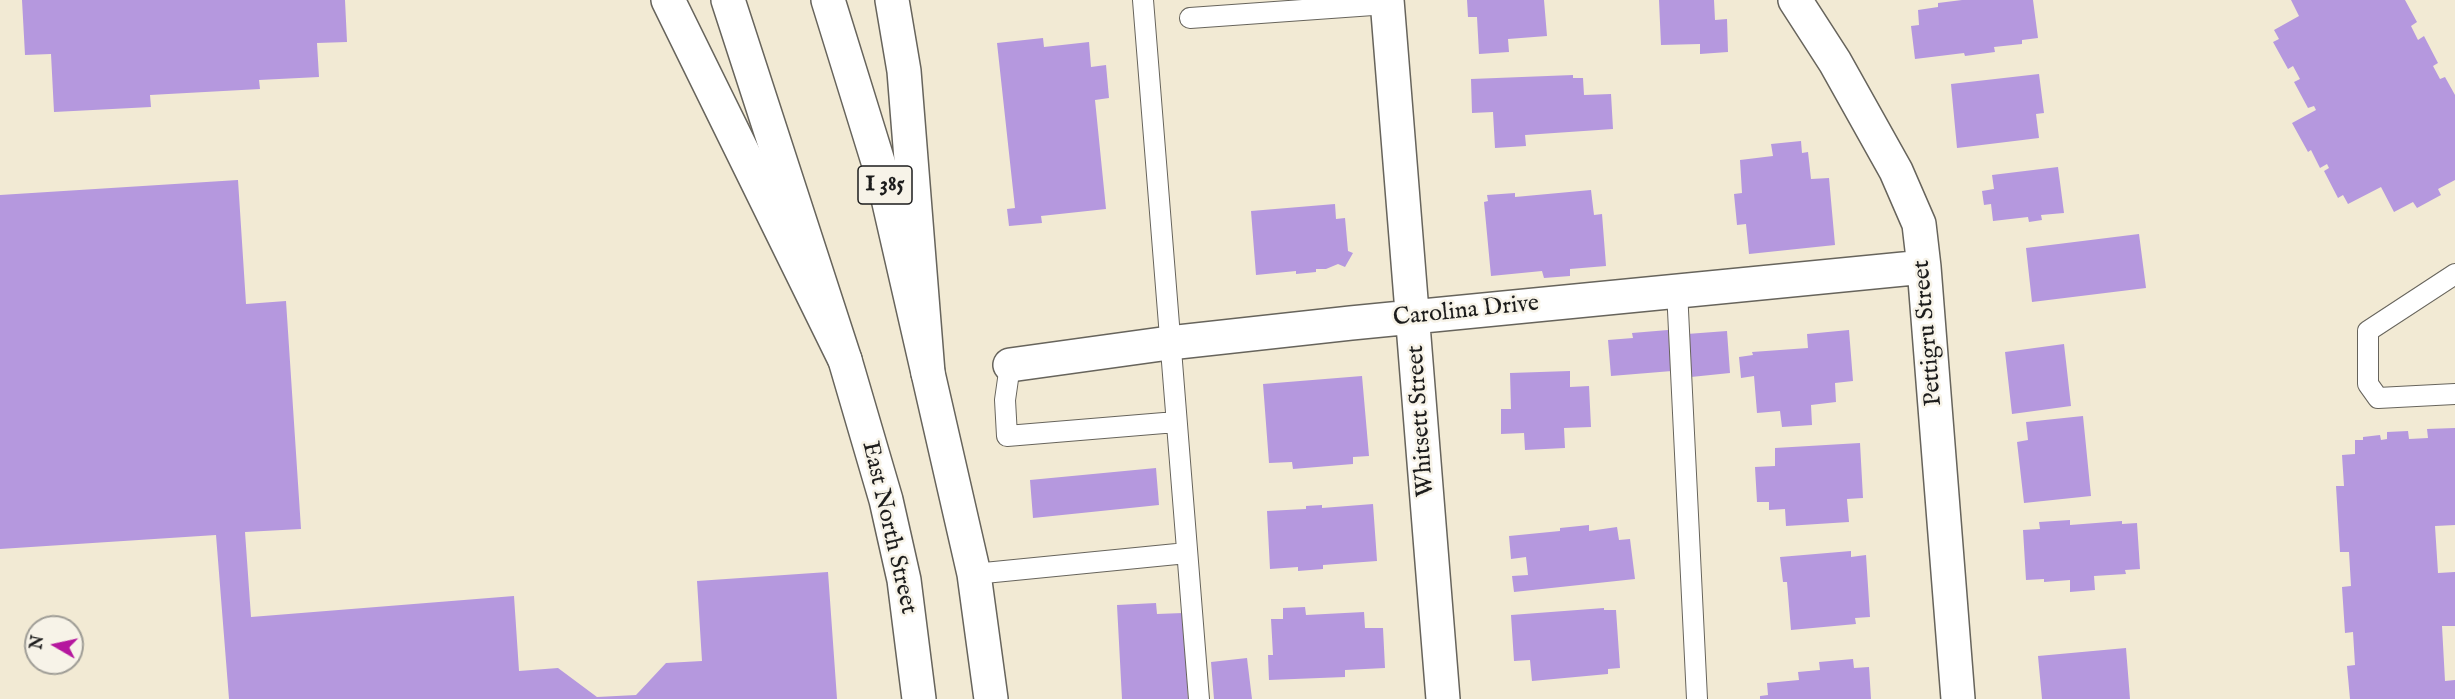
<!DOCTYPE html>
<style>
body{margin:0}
#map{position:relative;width:2455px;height:699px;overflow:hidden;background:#f2ead4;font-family:"IM FELL English",serif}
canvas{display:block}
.north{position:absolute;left:24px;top:615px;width:60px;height:60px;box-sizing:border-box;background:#f7f3e8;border:2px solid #9f9d96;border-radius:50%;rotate:279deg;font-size:16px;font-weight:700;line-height:24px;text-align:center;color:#1c1c1c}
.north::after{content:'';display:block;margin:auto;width:21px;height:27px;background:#b5179e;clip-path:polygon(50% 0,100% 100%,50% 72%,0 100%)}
</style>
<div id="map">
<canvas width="2455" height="699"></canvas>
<div class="north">N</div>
</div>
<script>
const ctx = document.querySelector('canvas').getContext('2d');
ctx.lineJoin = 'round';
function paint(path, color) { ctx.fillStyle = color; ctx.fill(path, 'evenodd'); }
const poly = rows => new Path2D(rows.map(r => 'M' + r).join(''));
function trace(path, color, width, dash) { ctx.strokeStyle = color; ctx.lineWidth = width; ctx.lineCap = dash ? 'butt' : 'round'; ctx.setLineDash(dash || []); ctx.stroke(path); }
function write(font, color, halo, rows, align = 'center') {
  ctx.font = font + ' "IM FELL English",serif'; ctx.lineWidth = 5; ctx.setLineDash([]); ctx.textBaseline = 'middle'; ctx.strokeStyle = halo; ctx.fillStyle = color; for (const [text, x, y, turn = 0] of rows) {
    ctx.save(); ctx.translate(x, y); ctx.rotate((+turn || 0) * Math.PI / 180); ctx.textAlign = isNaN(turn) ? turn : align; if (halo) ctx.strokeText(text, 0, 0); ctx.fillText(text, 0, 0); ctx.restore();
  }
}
paint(poly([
 [22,0,345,0,347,42,317,43,319,77,259,80,260,89,150,95,151,107,54,112,51,54,25,55],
 [1467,0,1544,0,1547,36,1508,39,1509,52,1479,54,1477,17,1468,17],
 [1659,0,1714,0,1715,20,1727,19,1728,52,1700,54,1700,44,1661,45],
 [1962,0,2033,0,2038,38,2022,40,2022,44,1994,47,1995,52,1965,56,1964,53,1915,59,1911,26,1919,25,1918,10,1938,7,1938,3],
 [2291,0,2405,0,2417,22,2411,26,2418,40,2424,36,2438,63,2433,66,2440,79,2445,77,2455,95,2455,180,2438,189,2441,195,2417,208,2413,202,2394,212,2381,187,2348,204,2343,195,2338,198,2324,171,2329,168,2327,164,2320,168,2311,150,2308,152,2292,123,2316,110,2314,106,2308,108,2294,82,2300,79,2293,66,2288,69,2273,42,2279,39,2274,30,2299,16],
 [1043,38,1044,47,1089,42,1091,67,1106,65,1109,98,1095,100,1106,209,1041,216,1042,223,1009,226,1007,209,1015,208,997,43],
 [2039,74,2044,113,2036,114,2039,138,1957,148,1951,84],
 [1573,75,1573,78,1583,78,1584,95,1611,94,1613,129,1525,135,1526,146,1495,148,1493,112,1472,113,1471,79],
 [1801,141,1802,153,1808,152,1811,179,1829,178,1835,245,1749,254,1746,224,1737,225,1734,194,1742,193,1740,160,1773,156,1771,144],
 [2058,167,2064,213,2041,215,2042,220,2029,222,2028,217,1993,221,1991,204,1984,205,1982,191,1994,189,1992,175],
 [238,180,246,304,286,301,301,529,245,532,251,617,514,596,519,671,558,668,597,697,636,695,666,663,702,661,697,581,828,572,837,699,229,699,216,535,0,549,0,195],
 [1591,190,1594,215,1602,214,1606,266,1570,269,1570,276,1544,278,1542,271,1491,276,1484,202,1488,201,1487,195,1515,193,1515,197],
 [1335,204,1336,219,1345,218,1348,251,1353,253,1345,267,1338,264,1326,269,1316,269,1316,272,1296,274,1296,271,1256,275,1251,211],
 [2139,234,2146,288,2032,302,2026,248],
 [1668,330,1672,371,1611,376,1608,340,1633,338,1632,333],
 [1849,330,1853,381,1835,383,1836,402,1811,405,1812,425,1782,427,1780,411,1757,413,1754,376,1741,378,1739,357,1753,355,1752,352,1808,348,1807,334],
 [1727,331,1730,373,1691,377,1687,334],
 [2064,344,2071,406,2012,414,2005,352],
 [1570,371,1570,387,1589,386,1591,427,1564,428,1565,448,1525,450,1524,433,1501,434,1501,409,1511,409,1510,373],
 [1362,376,1369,456,1353,457,1353,464,1293,469,1292,462,1269,463,1263,384],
 [2083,416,2091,496,2024,503,2017,442,2028,440,2026,422],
 [2455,428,2455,525,2435,526,2438,573,2455,572,2455,626,2442,626,2445,681,2455,680,2455,699,2350,699,2347,666,2355,665,2353,632,2345,633,2342,587,2351,586,2349,552,2340,552,2336,486,2344,486,2342,455,2355,454,2355,440,2363,440,2363,437,2380,435,2381,440,2387,439,2387,432,2408,431,2409,439,2428,438,2427,429],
 [1860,443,1863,498,1847,499,1849,522,1786,526,1785,509,1769,510,1769,502,1757,502,1755,467,1775,466,1775,448],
 [1156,468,1159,505,1033,518,1030,480],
 [1373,504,1377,561,1323,565,1323,569,1298,571,1298,567,1270,569,1267,511,1306,509,1306,506,1322,505,1322,508],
 [2070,520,2070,525,2122,521,2122,524,2137,523,2140,569,2125,570,2126,574,2094,576,2095,590,2070,592,2070,580,2044,582,2044,579,2026,580,2023,530,2040,529,2039,522],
 [1589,525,1589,531,1617,527,1619,540,1630,539,1635,579,1514,592,1512,576,1528,575,1526,557,1511,559,1509,536,1560,531,1560,528],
 [1851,551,1851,557,1866,555,1870,617,1855,618,1856,624,1791,630,1787,582,1783,582,1780,557],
 [1156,603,1157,614,1183,613,1188,699,1122,699,1117,605],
 [1305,607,1306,615,1364,612,1365,628,1383,628,1385,668,1345,670,1345,677,1269,680,1268,655,1273,655,1271,619,1283,619,1283,608],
 [1604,608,1604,610,1616,610,1620,668,1608,669,1608,674,1532,681,1530,660,1514,661,1511,615],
 [2126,648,2130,699,2042,699,2038,656],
 [1247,658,1252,699,1214,699,1211,662],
 [1853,659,1854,668,1869,667,1871,699,1760,699,1760,696,1768,695,1767,683,1799,680,1798,672,1820,670,1819,662]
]), '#b598de');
const service = poly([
 [1143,0,1199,699],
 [1190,18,1387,4],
 [2455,274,2368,331,2368,384,2378,398,2455,394],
 [1677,290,1697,699],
 [1010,365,1005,400,1007,436,1176,422],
 [974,574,1187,553]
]);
const minor = poly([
 [1387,0,1443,699],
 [1795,0,1835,62,1896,171,1919,224,1924,267,1958,699],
 [1010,365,1169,343,1351,323,1924,267]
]);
const trunk = poly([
 [668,0,845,360,886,500,904,580,919,699],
 [892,0,904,71,928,373,974,574,991,699]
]);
const motorway = poly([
 [728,0,845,360],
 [828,0,884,181,928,373]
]);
trace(service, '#67645c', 22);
trace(minor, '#67645c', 36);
trace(trunk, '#67645c', 36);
trace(motorway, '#67645c', 36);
trace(service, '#fff', 20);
trace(minor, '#fff', 33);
trace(trunk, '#fff', 33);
trace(motorway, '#fff', 33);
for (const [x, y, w] of [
 [885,185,54]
]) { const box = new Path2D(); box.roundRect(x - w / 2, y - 19, w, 38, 4.5); ctx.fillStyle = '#f7f3e8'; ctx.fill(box); trace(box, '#1c1c1c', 1.5); }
write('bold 22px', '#1c1c1c', null, [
 ["I 385",885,185]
]);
write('24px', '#1c1c1c', '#f7f3e8', [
 ["Carolina Drive",1466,312,-6],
 ["Pettigru Street",1929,333,-95],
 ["Whitsett Street",1422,421,-94],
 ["East North Street",888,528,77]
]);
</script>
